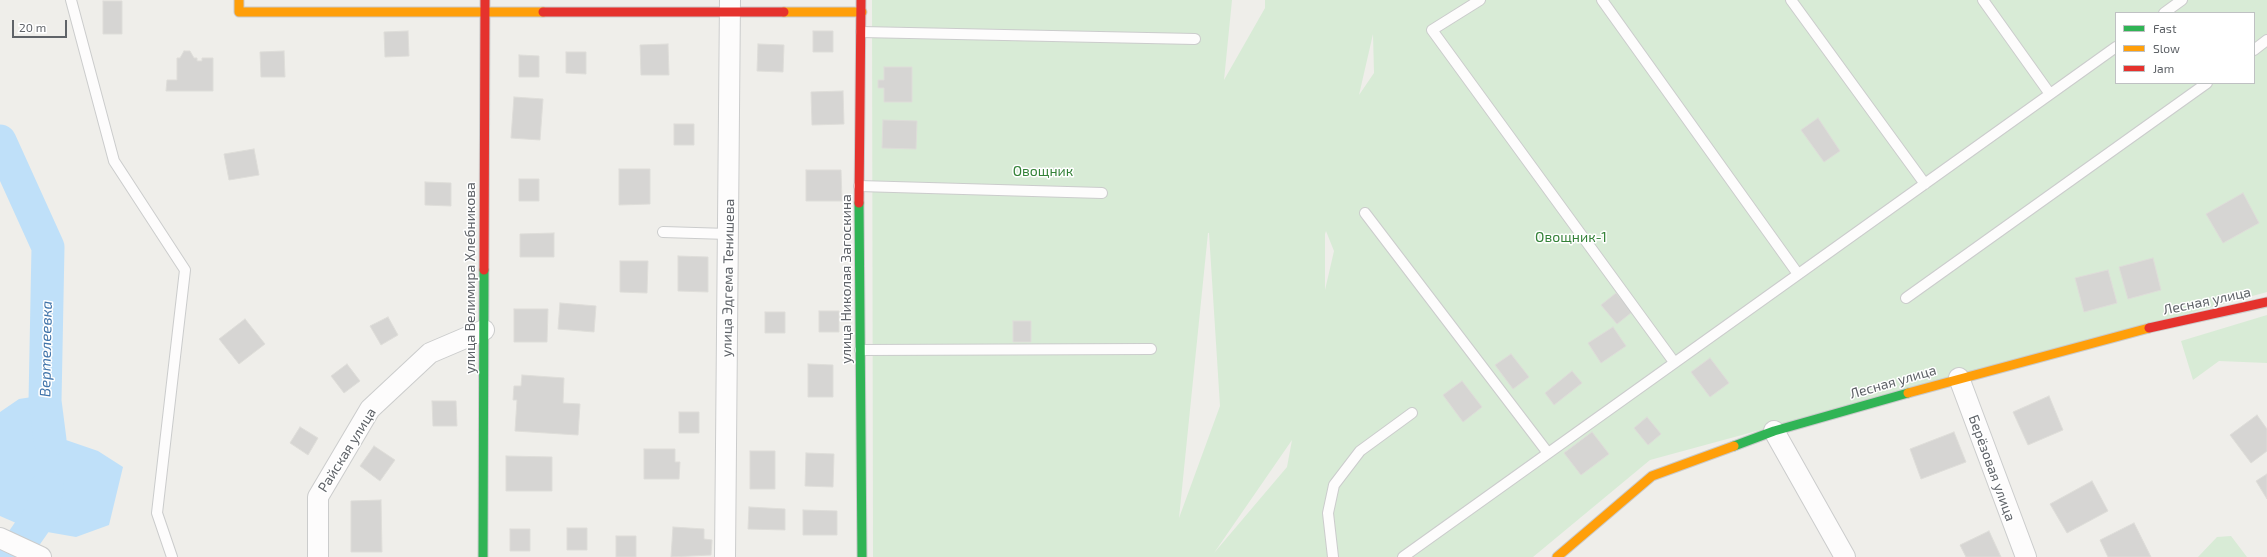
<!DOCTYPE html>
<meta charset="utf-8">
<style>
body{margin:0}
#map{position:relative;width:2267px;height:557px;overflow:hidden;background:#efeeea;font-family:"Exo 2",sans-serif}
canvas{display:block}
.legend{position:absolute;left:2115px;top:12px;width:140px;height:72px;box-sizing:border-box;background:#fff;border:1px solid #bfc1c3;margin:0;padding:5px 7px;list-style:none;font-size:12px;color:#5f6368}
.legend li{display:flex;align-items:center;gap:8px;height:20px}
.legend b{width:20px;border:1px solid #bfc1c3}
.scale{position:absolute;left:12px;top:20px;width:55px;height:18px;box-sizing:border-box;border:2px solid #5f6368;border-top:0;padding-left:5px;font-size:12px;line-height:14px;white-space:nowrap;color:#5f6368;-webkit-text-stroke:3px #fff;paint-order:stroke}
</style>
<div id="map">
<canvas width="2267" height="557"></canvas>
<ul class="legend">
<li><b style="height:5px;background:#30b455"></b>Fast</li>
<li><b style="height:5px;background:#ff9f0a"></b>Slow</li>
<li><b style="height:5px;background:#e5322d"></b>Jam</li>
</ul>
<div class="scale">20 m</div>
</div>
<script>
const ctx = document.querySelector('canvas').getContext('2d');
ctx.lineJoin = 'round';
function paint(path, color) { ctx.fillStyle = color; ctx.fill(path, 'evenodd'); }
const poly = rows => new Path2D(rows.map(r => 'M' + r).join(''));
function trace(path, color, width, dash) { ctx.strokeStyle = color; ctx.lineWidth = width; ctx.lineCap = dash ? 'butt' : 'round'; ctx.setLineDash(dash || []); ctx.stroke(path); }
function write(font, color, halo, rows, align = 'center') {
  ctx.font = font + ' "Exo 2",sans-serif'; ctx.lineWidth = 3; ctx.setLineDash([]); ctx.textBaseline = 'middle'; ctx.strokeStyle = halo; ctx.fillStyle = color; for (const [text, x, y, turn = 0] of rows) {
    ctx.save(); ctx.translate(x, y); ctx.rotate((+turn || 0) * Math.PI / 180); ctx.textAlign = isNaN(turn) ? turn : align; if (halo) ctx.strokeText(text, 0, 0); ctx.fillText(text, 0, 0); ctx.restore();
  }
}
paint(poly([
 [872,0,1232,0,1224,80,1265,8,1265,0,2267,0,2267,292,1650,460,1533,557,873,557],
 [2116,13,2254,13,2254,83,2116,83],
 [1373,34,1374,73,1359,95],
 [1326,231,1334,251,1325,290,1325,234],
 [1209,233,1220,406,1179,518,1208,233],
 [1292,440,1287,467,1214,553],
 [2267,315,2267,363,2219,361,2193,380,2181,341],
 [2231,536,2247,557,2198,557,2217,537]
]), '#d8ebd6');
paint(poly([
 [45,395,66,440,98,451,123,467,109,525,76,537,30,529,0,516,0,412,19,399]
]), '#bfe0f9');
trace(poly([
 [0,141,48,247,45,401,50,440],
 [11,557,43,511,47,487]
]), '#bfe0f9', 33);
const building = poly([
 [103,1,122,1,122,34,103,34,103,1],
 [408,31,409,56,385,57,384,32,408,31],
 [813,31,833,31,833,52,813,52,813,31],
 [668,44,669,75,641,75,640,45,668,44],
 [758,44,784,45,783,72,757,71,758,44],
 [184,51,190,51,194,58,197,58,197,61,202,61,202,58,213,58,213,91,166,91,167,80,177,80,177,58,180,58,184,51],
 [284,51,285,77,261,77,260,52,284,51],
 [566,52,586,52,586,74,566,73,566,52],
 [519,55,539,56,539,77,519,77,519,55],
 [884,67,912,67,912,102,884,102,884,88,878,88,878,80,884,80,884,67],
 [843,91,844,124,812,125,811,92,843,91],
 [514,97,543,99,540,140,511,138,514,97],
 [1818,118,1840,151,1824,162,1801,130,1818,118],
 [883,120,917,121,916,149,882,148,883,120],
 [674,124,694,124,694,145,674,145,674,124],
 [254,149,259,175,229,180,224,154,254,149],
 [619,169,650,169,650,204,619,205,619,169],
 [806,170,841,170,842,201,806,201,806,170],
 [519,179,539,179,539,201,519,201,519,179],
 [425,182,451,183,451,206,425,205,425,182],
 [2243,193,2259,223,2223,243,2206,214,2243,193],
 [554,233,554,257,520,257,520,234,554,233],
 [678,256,708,257,708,292,678,291,678,256],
 [2153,258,2161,290,2128,299,2119,267,2153,258],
 [620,261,648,261,647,293,620,292,620,261],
 [2108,270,2117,303,2084,312,2075,278,2108,270],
 [1616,293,1632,312,1617,324,1601,305,1616,293],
 [560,303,596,306,594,332,558,329,560,303],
 [514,309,548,309,547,342,514,342,514,309],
 [819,311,839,311,839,332,819,332,819,311],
 [765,312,785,312,785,333,765,333,765,312],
 [388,317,398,335,381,345,370,326,388,317],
 [245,319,265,344,239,364,219,339,245,319],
 [1013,321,1031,321,1031,342,1013,342,1013,321],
 [1613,327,1626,346,1601,363,1588,343,1613,327],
 [1511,354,1529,377,1513,389,1495,365,1511,354],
 [1710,358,1729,383,1710,397,1691,372,1710,358],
 [347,364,360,381,344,393,331,376,347,364],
 [808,364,833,365,833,397,808,397,808,364],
 [1572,371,1582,383,1554,405,1545,393,1572,371],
 [522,375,564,378,563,403,580,404,578,435,515,431,517,400,513,400,514,386,521,386,522,375],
 [1462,381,1482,407,1463,422,1443,395,1462,381],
 [2049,396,2063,430,2028,445,2013,412,2049,396],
 [432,401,456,401,457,426,433,426,432,401],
 [679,412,699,412,699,433,679,433,679,412],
 [2257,415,2267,429,2267,451,2251,463,2230,435,2257,415],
 [1647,417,1661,434,1648,445,1634,428,1647,417],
 [300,427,318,438,308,455,290,443,300,427],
 [1592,432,1609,454,1581,475,1564,453,1592,432],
 [1954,432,1966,462,1921,479,1910,449,1954,432],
 [374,446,395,460,380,481,360,466,374,446],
 [644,449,675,449,675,462,680,462,679,479,644,479,644,449],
 [750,451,775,451,775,489,750,489,750,451],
 [806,453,834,454,833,487,805,486,806,453],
 [506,456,552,457,552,491,506,491,506,456],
 [2267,474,2267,499,2256,481,2267,474],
 [2092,481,2108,511,2067,533,2050,504,2092,481],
 [381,500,382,552,351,552,351,501,381,500],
 [749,507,785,509,785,530,748,529,749,507],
 [803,510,837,511,837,535,803,535,803,510],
 [2134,523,2151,557,2108,557,2100,540,2134,523],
 [673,527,704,529,704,539,712,540,711,555,671,557,673,527],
 [567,528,587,528,587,550,567,550,567,528],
 [510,529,530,529,530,551,510,551,510,529],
 [1989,531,2001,557,1966,557,1960,545,1989,531],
 [616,536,636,536,636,557,616,557,616,536]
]);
paint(building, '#d6d5d3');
trace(building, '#deddd9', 1);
const lane = poly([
 [71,0,114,161,185,270,157,513,172,557],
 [1480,0,1432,30,1674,362],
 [1602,0,1798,274],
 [1791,0,1925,184],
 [1983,0,2050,94],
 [2164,13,2182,0],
 [861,32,1195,39],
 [2254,50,2267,40],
 [859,186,1102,193],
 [1365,213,1548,453],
 [663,232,728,234],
 [1906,298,2207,83],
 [860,350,1151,349],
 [1333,557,1328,513,1334,485,1360,451,1412,413],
 [1403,557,2116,47]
]);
const street = poly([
 [1959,378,2026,557],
 [1774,431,1845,557],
 [0,538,41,557],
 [318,557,318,497,370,409,430,353,484,330],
 [725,557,730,0]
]);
const fast = poly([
 [859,203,862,557],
 [1734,446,1774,431,1908,393],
 [483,557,484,270]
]);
const slow = poly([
 [239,0,239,12,543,12],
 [784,12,862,12],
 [1908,393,2149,328],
 [1557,557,1652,476,1734,446]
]);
const jam = poly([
 [543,12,784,12],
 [859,203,861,0],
 [484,270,485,0],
 [2149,328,2267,302]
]);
trace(lane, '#cbcccc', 12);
trace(street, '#cbcccc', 22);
trace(fast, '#cacacb', 11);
trace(slow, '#cacacb', 11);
trace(jam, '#cacacb', 11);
trace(lane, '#fdfcfc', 10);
trace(street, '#fdfcfc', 20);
trace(fast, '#30b455', 9);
trace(slow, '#ff9f0a', 9);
trace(jam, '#e5322d', 9);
write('14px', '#348238', '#fff', [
 ["Овощник",1043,171],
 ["Овощник-1",1571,237]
]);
write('14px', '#5f6368', '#fff', [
 ["улица Велимира Хлебникова",470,278,-90],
 ["улица Эдгема Тенишева",728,278,-89],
 ["улица Николая Загоскина",846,279,-90],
 ["Лесная улица",2207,301,-12],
 ["Лесная улица",1893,382,-16],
 ["Райская улица",347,450,-58],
 ["Берёзовая улица",1992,468,70]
]);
write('italic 15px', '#4174aa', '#fff', [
 ["Вертелеевка",46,349,-89]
]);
</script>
